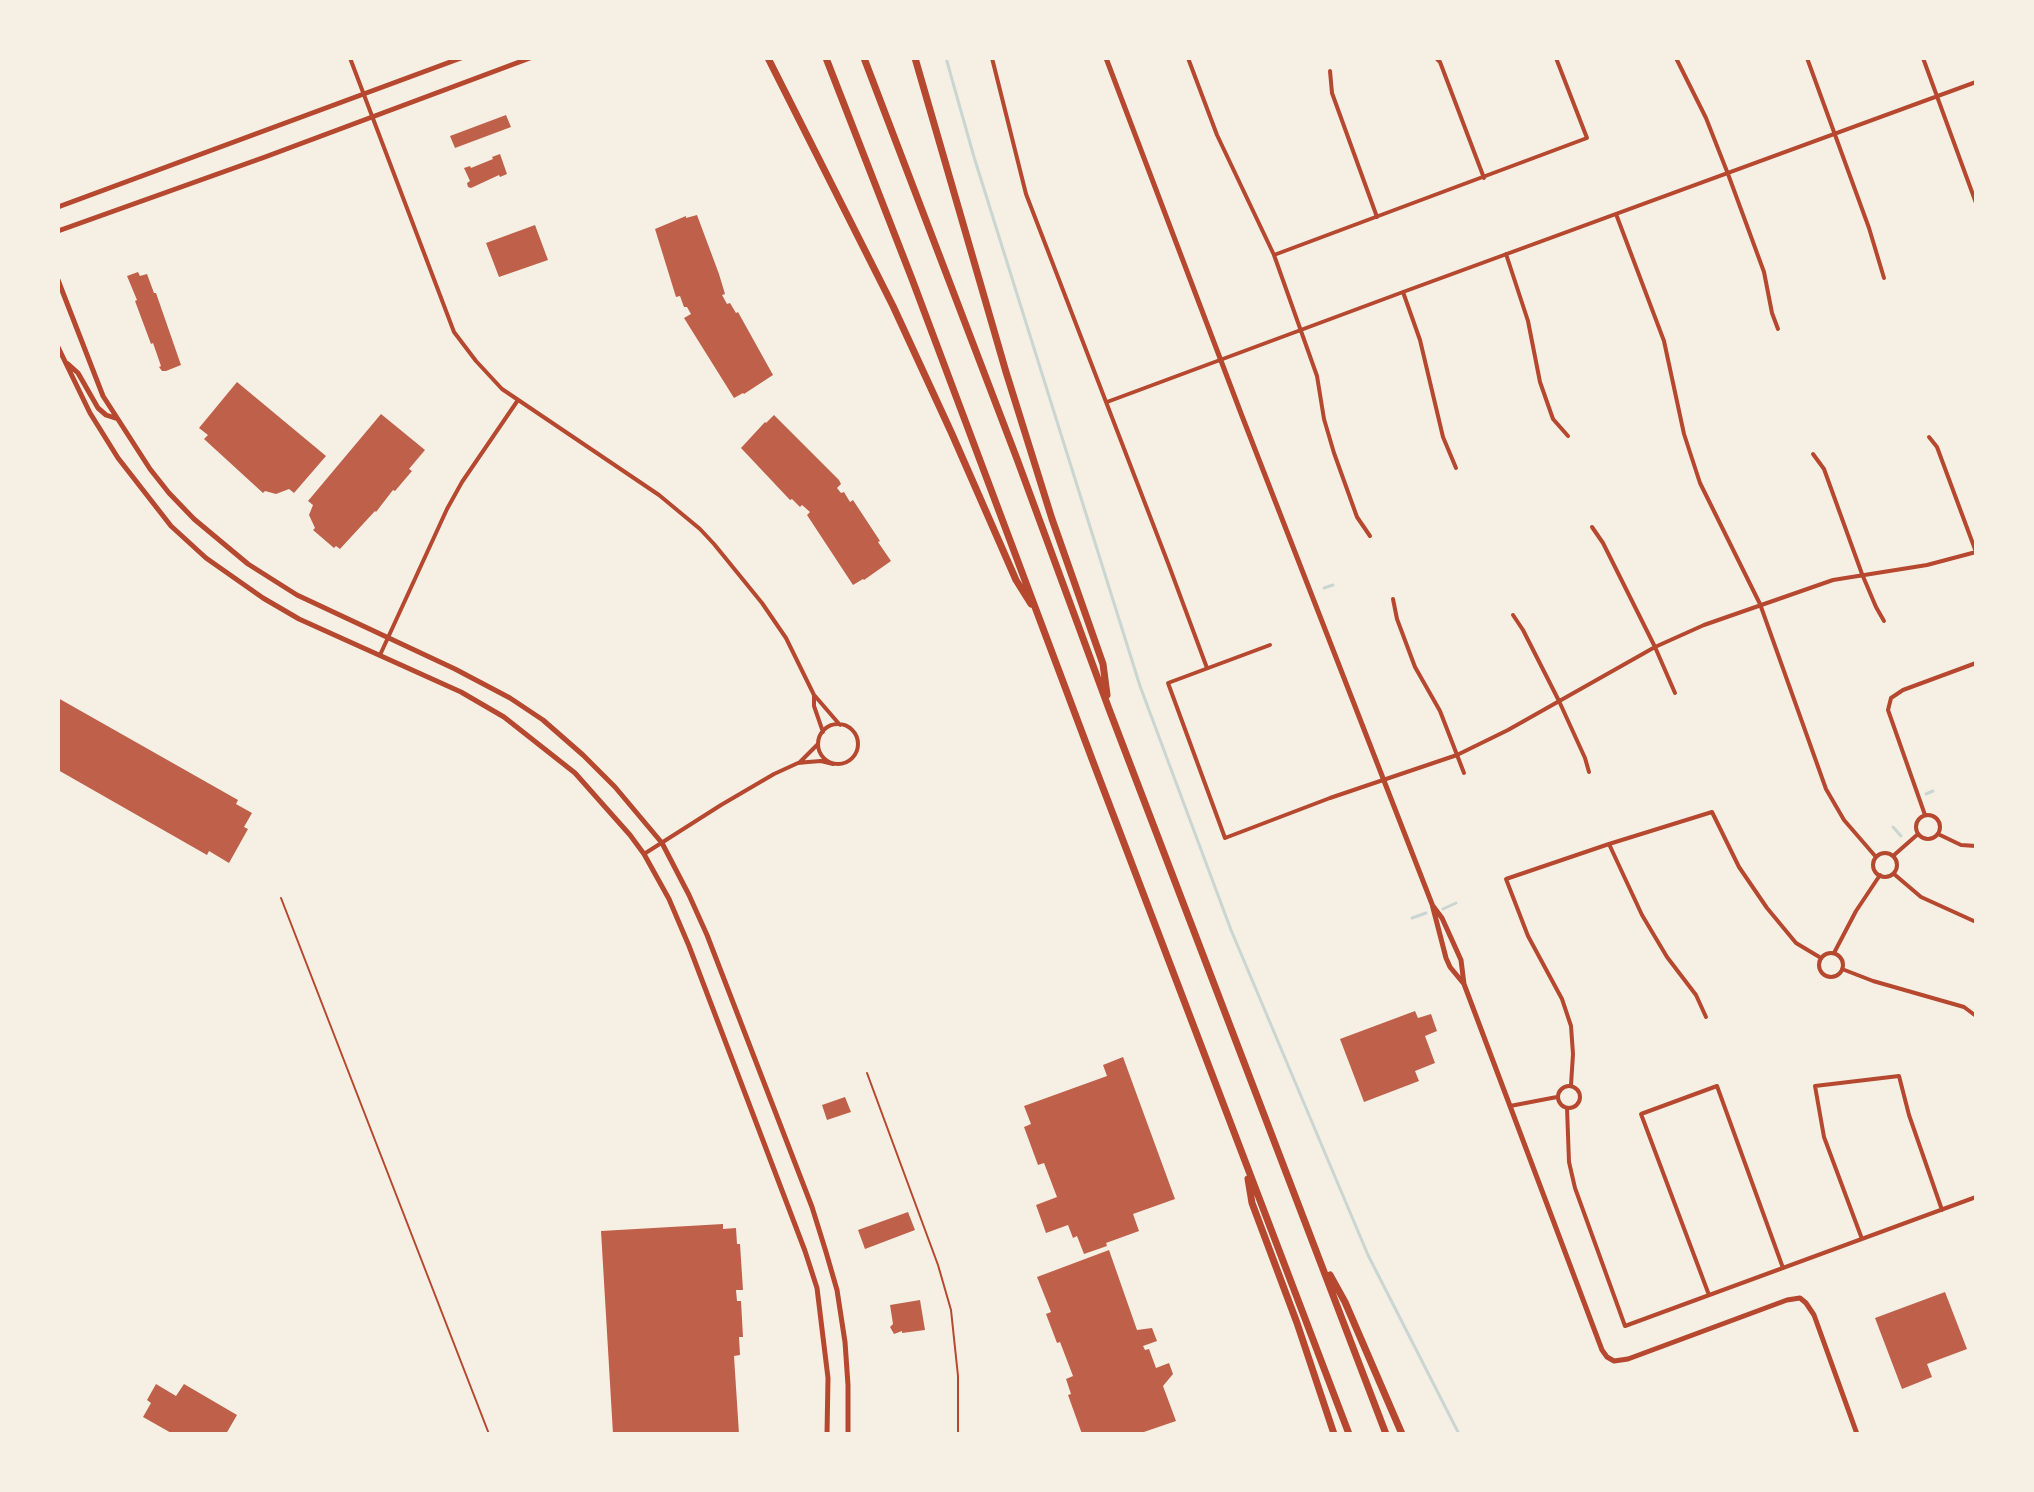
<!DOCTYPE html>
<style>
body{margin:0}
#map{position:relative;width:2034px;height:1492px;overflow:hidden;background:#f6efe4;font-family:Roboto,sans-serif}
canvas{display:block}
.frame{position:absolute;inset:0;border:60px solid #f6efe4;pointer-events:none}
</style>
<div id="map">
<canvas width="2034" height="1492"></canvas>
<div class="frame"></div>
</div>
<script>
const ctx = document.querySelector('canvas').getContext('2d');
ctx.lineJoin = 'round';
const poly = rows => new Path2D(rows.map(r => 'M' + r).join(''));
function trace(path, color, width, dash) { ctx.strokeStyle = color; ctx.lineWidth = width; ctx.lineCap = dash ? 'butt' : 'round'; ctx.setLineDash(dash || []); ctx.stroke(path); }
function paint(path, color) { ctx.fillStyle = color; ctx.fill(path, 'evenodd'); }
trace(poly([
 [946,58,974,157,1140,686,1231,930,1333,1172,1368,1255,1459,1434],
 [1324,588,1333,585],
 [1926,794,1933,791],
 [1893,827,1901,836],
 [1443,909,1456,903],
 [1412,918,1426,913]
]), '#c9d6d2', 3);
paint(poly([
 [506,115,511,127,455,148,450,136],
 [500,154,507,174,500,177,499,175,471,188,468,187,467,183,470,181,464,168,470,166,471,168,493,159,492,157],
 [697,215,719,274,725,294,722,295,727,304,730,303,736,313,738,312,773,375,744,394,743,393,734,398,684,318,691,314,687,307,684,307,680,296,676,297,655,229,686,216,686,218],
 [535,225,548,260,499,277,486,243],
 [138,272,140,276,147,274,154,293,156,293,181,365,166,371,162,371,159,367,161,366,153,343,151,344,135,301,137,300,127,276],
 [237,382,326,456,294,493,289,489,276,494,265,491,263,493,204,439,208,435,199,428],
 [381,414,425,450,409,469,412,471,395,491,393,490,376,512,375,511,340,549,336,546,334,548,313,530,315,528,309,515,313,505,308,501],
 [774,415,839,480,841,484,837,488,841,493,844,492,850,502,853,500,880,541,878,542,891,561,864,580,863,579,853,585,807,515,810,512,802,505,800,507,792,499,790,500,741,448,765,422,766,423],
 [58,698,238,800,236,804,252,813,244,827,248,829,229,863,209,851,207,855,58,770],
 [1415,1011,1418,1018,1431,1014,1437,1031,1425,1036,1435,1063,1415,1071,1419,1081,1364,1102,1340,1039],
 [1123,1057,1175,1199,1133,1214,1139,1231,1106,1243,1107,1246,1084,1254,1077,1236,1073,1238,1068,1225,1046,1233,1036,1205,1057,1197,1044,1163,1038,1165,1024,1127,1031,1124,1024,1106,1107,1076,1103,1065],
 [845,1097,851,1112,827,1120,822,1105],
 [908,1212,915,1230,865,1249,858,1230],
 [723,1224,723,1229,736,1228,737,1244,740,1244,743,1290,736,1290,737,1301,741,1301,743,1337,739,1337,740,1355,734,1356,739,1434,613,1434,601,1231],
 [1109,1250,1137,1330,1152,1328,1157,1341,1143,1346,1145,1350,1149,1349,1156,1368,1169,1363,1173,1374,1163,1386,1176,1421,1138,1434,1082,1434,1068,1395,1071,1394,1066,1379,1073,1376,1060,1342,1057,1343,1046,1314,1051,1312,1037,1277],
 [1945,1292,1967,1349,1927,1364,1932,1377,1902,1389,1875,1318],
 [920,1300,925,1330,902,1333,902,1331,894,1334,890,1327,893,1324,890,1305],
 [156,1384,176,1396,184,1384,237,1415,226,1434,173,1434,143,1417,151,1403,147,1400]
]), '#bf614a');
trace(poly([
 [281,898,489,1434],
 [867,1073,938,1265,951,1310,958,1376,958,1434]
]), '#b5482f', 2);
trace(poly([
 [350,58,454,332,476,361,502,389,659,495,700,529,714,544,762,603,786,638,814,695,814,706,823,732],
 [992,58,1026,194,1168,563,1207,668],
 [1188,58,1217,135,1274,255,1317,376,1324,419,1334,453,1357,517,1370,536],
 [1436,58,1440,62,1484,178],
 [1676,58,1706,118,1728,174,1764,272,1772,313,1778,329],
 [1807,58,1869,228,1884,278],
 [1923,58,1976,203],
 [1330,71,1332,93,1377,217],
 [1616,214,1664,341,1684,434,1700,483,1760,604,1826,789,1844,820,1876,857],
 [1506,254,1528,321,1540,382,1553,419,1568,436],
 [1274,255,1587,138,1556,58],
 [1403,292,1420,340,1443,437,1456,468],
 [1107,402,1403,292,1976,82],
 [1813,454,1824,469,1862,574,1876,607,1884,621],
 [1592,527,1603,543,1655,647,1675,693],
 [1393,599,1397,619,1415,667,1440,711,1464,773],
 [1513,615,1523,630,1559,701,1585,758,1589,772],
 [1270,645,1168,683,1225,838,1330,798,1457,755,1508,730,1655,647,1704,625,1833,580,1927,565,1976,552,1937,447,1929,437],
 [380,655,447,509,462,482,518,400],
 [815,696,840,725],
 '818 744a20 20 0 1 1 40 0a20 20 0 1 1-40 0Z',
 [800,762,818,744],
 [1925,815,1888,710,1891,698,1903,690,1976,663],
 '1916 827a12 12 0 1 1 24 0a12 12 0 1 1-24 0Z',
 [1938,834,1961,845,1976,846],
 [1609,844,1642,915,1667,957,1696,995,1706,1017],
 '1873 865a12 12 0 1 1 24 0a12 12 0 1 1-24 0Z',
 [644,854,721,805,774,774,798,763,808,762,821,761,833,764],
 [1893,856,1918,834],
 [1894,874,1921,897,1976,922],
 [1834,953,1856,911,1880,875],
 '1819 965a12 12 0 1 1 24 0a12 12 0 1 1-24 0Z',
 [1842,969,1873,981,1964,1007,1976,1016],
 [1571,1085,1573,1054,1571,1026,1562,999,1528,936,1506,879,1609,844,1712,812,1739,867,1767,908,1796,943,1821,958],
 '1558 1097a11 11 0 1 1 22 0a11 11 0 1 1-22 0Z',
 [1510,1106,1557,1097],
 [1567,1108,1569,1162,1575,1188,1625,1326,1976,1197],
 [1862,1239,1824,1137,1815,1086,1899,1076,1909,1115,1942,1210],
 [1709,1295,1641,1114,1717,1086,1783,1268]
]), '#b5482f', 4);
trace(poly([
 [1106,58,1242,416,1432,904,1446,958,1450,967,1464,984],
 [1433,906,1442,918,1461,960,1464,984,1602,1350,1607,1357,1614,1361,1628,1359,1787,1300,1800,1298,1806,1303,1814,1315,1857,1434]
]), '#b5482f', 5);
trace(poly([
 [58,207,461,58],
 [58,231,265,157,530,58],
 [58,280,103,396,150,469,169,493,194,519,248,564,297,595,455,669,510,698,543,720,583,755,615,787,662,843,689,895,707,935,812,1207,826,1252,837,1290,845,1342,848,1385,848,1434],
 [58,347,90,413,118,458,171,526,206,558,263,598,299,619,461,692,504,717,575,773,630,835,644,854,669,899,689,946,805,1251,817,1288,828,1378,827,1434],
 [68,364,78,373,98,408,106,415,115,418]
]), '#b5482f', 5);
trace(poly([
 [768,58,893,306,952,434,1016,580,1031,604],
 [826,58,912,279,1095,767,1349,1434],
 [864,58,1017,459,1109,709,1386,1434],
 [915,58,1006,372,1052,519,1103,664,1107,695],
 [1248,1179,1252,1203,1297,1323,1334,1434],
 [1330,1275,1345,1302,1402,1434]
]), '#b5482f', 7);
</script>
